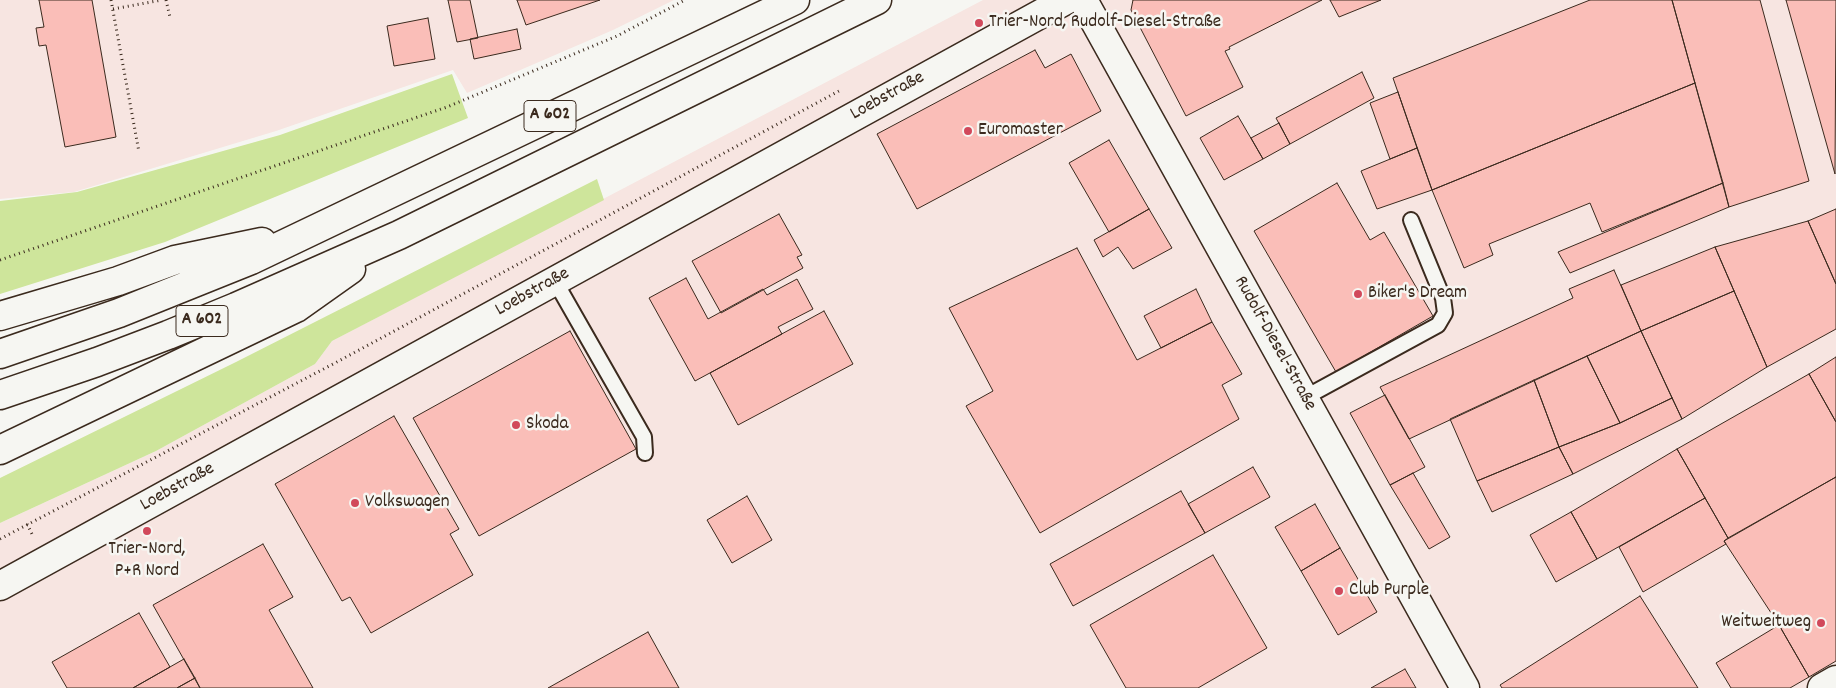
<!DOCTYPE html>
<meta charset="utf-8">
<style>
body{margin:0}
canvas{display:block;background:#f6f6f2}
</style>
<canvas width="1836" height="688"></canvas>
<script>
const ctx = document.querySelector('canvas').getContext('2d');
ctx.lineJoin = 'round';
function paint(path, color) { ctx.fillStyle = color; ctx.fill(path, 'evenodd'); }
const poly = rows => new Path2D(rows.map(r => 'M' + r).join(''));
function trace(path, color, width, dash) { ctx.strokeStyle = color; ctx.lineWidth = width; ctx.lineCap = dash ? 'butt' : 'round'; ctx.setLineDash(dash || []); ctx.stroke(path); }
function write(font, color, halo, rows, align = 'center') {
  ctx.font = font + ' Dekko,sans-serif'; ctx.lineWidth = 5; ctx.setLineDash([]); ctx.textBaseline = 'middle'; ctx.strokeStyle = halo; ctx.fillStyle = color; for (const [text, x, y, turn = 0] of rows) {
    ctx.save(); ctx.translate(x, y); ctx.rotate((+turn || 0) * Math.PI / 180); ctx.textAlign = isNaN(turn) ? turn : align; if (halo) ctx.strokeText(text, 0, 0); ctx.fillText(text, 0, 0); ctx.restore();
  }
}
paint(poly([
 [0,0,674,0,613,30,467,93,453,70,276,131,74,192,0,199],
 [983,0,1836,0,1836,688,0,688,0,523,156,451,315,364,332,341]
]), '#f7e5e1');
paint(poly([
 [452,74,468,118,165,242,0,294,0,201,77,192,280,135],
 [597,179,604,200,332,341,315,364,156,451,0,523,0,478,236,362]
]), '#cee59b');
const building = poly([
 [39,0,92,0,116,137,65,147,46,45,39,46,36,28,44,27,39,0],
 [448,0,470,0,478,38,457,42,448,0],
 [517,0,600,0,526,25,517,0],
 [1133,0,1322,0,1229,47,1230,49,1225,51,1243,87,1186,116,1131,10,1133,0],
 [1330,0,1381,0,1339,17,1330,0],
 [1590,0,1672,0,1695,83,1432,190,1393,78,1590,0],
 [1672,0,1760,0,1809,181,1729,207,1672,0],
 [1786,0,1836,0,1835,174,1786,0],
 [428,18,435,59,394,66,387,26,428,18],
 [517,29,521,49,474,59,470,39,517,29],
 [1035,50,1045,68,1071,54,1101,111,917,209,877,134,1035,50],
 [1362,72,1374,98,1290,144,1276,118,1362,72],
 [1695,83,1723,183,1602,232,1590,203,1489,244,1493,255,1464,268,1432,190,1695,83],
 [1398,92,1417,148,1390,159,1370,103,1398,92],
 [1238,116,1263,159,1224,180,1200,138,1238,116],
 [1279,123,1290,144,1263,159,1251,138,1279,123],
 [1109,140,1149,209,1109,232,1069,163,1109,140],
 [1417,148,1432,190,1377,209,1361,171,1417,148],
 [1337,183,1370,240,1384,232,1433,316,1336,372,1254,231,1337,183],
 [1723,183,1729,207,1570,273,1558,252,1723,183],
 [1149,209,1172,248,1133,269,1118,247,1103,257,1094,240,1149,209],
 [1836,209,1836,284,1808,221,1836,209],
 [779,214,802,255,797,257,803,268,721,313,692,261,779,214],
 [1808,221,1836,284,1836,329,1767,367,1715,247,1808,221],
 [1715,247,1734,291,1641,331,1621,285,1715,247],
 [1077,248,1137,360,1212,322,1242,374,1222,385,1239,419,1040,533,966,406,993,391,949,308,1077,248],
 [1614,270,1641,331,1409,439,1380,387,1573,298,1569,289,1614,270],
 [686,278,708,319,763,289,767,295,797,279,813,309,778,327,782,334,695,381,649,298,686,278],
 [1196,289,1212,322,1161,348,1144,316,1196,289],
 [1734,291,1767,367,1682,419,1641,331,1734,291],
 [824,311,853,364,738,425,710,373,824,311],
 [570,331,636,449,479,536,413,418,570,331],
 [1641,331,1672,398,1620,423,1587,356,1641,331],
 [1587,356,1620,423,1559,447,1534,380,1587,356],
 [1836,357,1836,422,1809,374,1836,357],
 [1809,374,1836,422,1836,477,1728,538,1677,449,1809,374],
 [1534,380,1559,447,1477,481,1450,419,1534,380],
 [1385,395,1425,467,1390,485,1350,413,1385,395],
 [1672,398,1682,419,1573,474,1559,447,1620,423,1672,398],
 [394,416,459,529,450,534,473,575,371,633,350,597,342,601,275,484,394,416],
 [1559,447,1573,474,1492,512,1477,481,1559,447],
 [1677,449,1705,498,1597,559,1571,512,1677,449],
 [1253,467,1270,497,1205,533,1188,504,1253,467],
 [1413,473,1450,537,1429,549,1390,485,1413,473],
 [1836,477,1836,661,1809,677,1779,625,1724,541,1836,477],
 [1181,491,1205,533,1073,606,1050,564,1181,491],
 [747,496,772,540,732,563,707,520,747,496],
 [1705,498,1728,538,1724,541,1726,544,1643,592,1619,547,1705,498],
 [1315,504,1340,548,1301,571,1275,527,1315,504],
 [1571,512,1597,559,1556,582,1530,535,1571,512],
 [263,544,293,597,269,610,313,688,200,688,153,605,263,544],
 [1340,548,1377,612,1338,635,1301,571,1340,548],
 [1213,555,1267,648,1198,688,1126,688,1090,625,1213,555],
 [1640,596,1698,688,1502,688,1500,685,1640,596],
 [139,613,170,667,133,688,67,688,52,662,139,613],
 [1779,625,1809,677,1790,688,1731,688,1716,663,1779,625],
 [648,632,679,688,548,688,648,632],
 [184,659,195,678,177,688,133,688,184,659],
 [1405,669,1416,688,1371,688,1405,669],
 [195,678,200,688,177,688,195,678]
]);
paint(building, '#fabeb8');
trace(building, '#3b2a1e', 1);
const lane = poly([
 [555,281,644,437,645,453],
 [1304,398,1438,325,1445,313,1443,298,1411,220]
]);
const street = poly([
 [1083,0,1465,688],
 [1822,688,1836,680]
]);
const secondary = poly([
 [0,586,1066,0]
]);
const highway = poly([
 [0,316,118,281,175,260,262,242],
 [0,354,119,313,251,260,795,0],
 [0,395,97,362,168,335,236,307,399,235,877,0],
 [0,450,296,308,351,269]
]);
trace(lane, '#3b2a1e', 18);
trace(street, '#3b2a1e', 31);
trace(secondary, '#3b2a1e', 31);
trace(highway, '#3b2a1e', 31);
trace(poly([
 [111,0,139,152],
 [166,0,170,17],
 [113,9,162,0],
 [0,260,447,107,617,36,685,0],
 [27,524,33,536],
 [0,539,335,363,839,91]
]), '#3b2a1e', 3, [1, 4]);
trace(lane, '#f6f6f2', 14);
trace(street, '#f6f6f2', 28);
trace(secondary, '#f6f6f2', 28);
trace(highway, '#f6f6f2', 28);
for (const [x, y, r, color] of [
 [979,23,5,"#d1495b"],
 [968,131,5,"#d1495b"],
 [1358,294,5,"#d1495b"],
 [516,425,5,"#d1495b"],
 [355,503,5,"#d1495b"],
 [147,531,5,"#d1495b"],
 [1339,591,5,"#d1495b"],
 [1821,623,5,"#d1495b"]
]) { const dot = new Path2D(); dot.arc(x, y, r, 0, 2 * Math.PI); ctx.fillStyle = color; ctx.fill(dot); trace(dot, '#f6f6f2', 2); }
for (const [x, y, w] of [
 [550,116,52],
 [202,321,52]
]) { const box = new Path2D(); box.roundRect(x - w / 2, y - 15.5, w, 31, 4); ctx.fillStyle = '#f6f6f2'; ctx.fill(box); trace(box, '#3b2a1e', 1); }
write('bold 18px', '#3b2a1e', null, [
 ["A 602",550,116],
 ["A 602",202,321]
]);
write('19px', '#3b2a1e', '#f6f6f2', [
 ["Trier-Nord, Rudolf-Diesel-Straße",989,23],
 ["Euromaster",978,131],
 ["Biker's Dream",1368,294],
 ["Skoda",526,425],
 ["Volkswagen",365,503],
 ["Trier-Nord,",147,550,"center"],
 ["P+R Nord",147,572,"center"],
 ["Club Purple",1349,591],
 ["Weitweitweg",1811,623,"right"]
], 'left');
write('19px', '#3b2a1e', '#f6f6f2', [
 ["Loebstraße",888,97,-29],
 ["Loebstraße",533,293,-29],
 ["Rudolf-Diesel-Straße",1274,344,61],
 ["Loebstraße",178,488,-29]
]);
</script>
